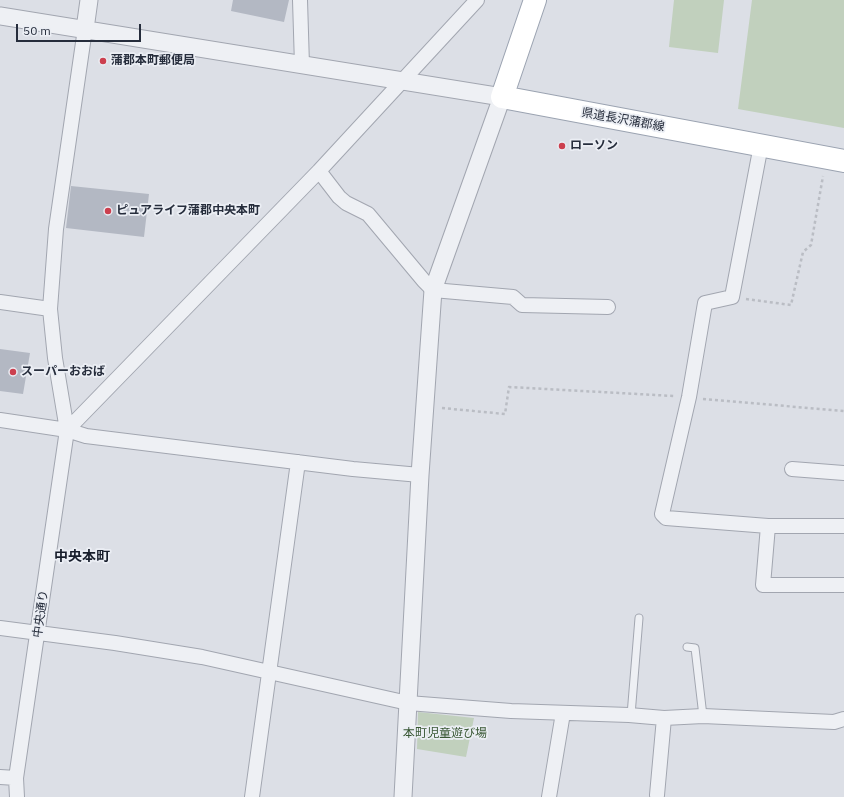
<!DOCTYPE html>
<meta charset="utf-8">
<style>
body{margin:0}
#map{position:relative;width:844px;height:797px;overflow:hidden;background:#dcdfe6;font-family:"IBM Plex Sans",sans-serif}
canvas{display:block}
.scale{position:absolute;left:16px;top:24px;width:125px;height:18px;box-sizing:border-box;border:2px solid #262d3c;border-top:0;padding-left:5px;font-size:12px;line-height:14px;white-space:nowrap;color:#262d3c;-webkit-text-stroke:3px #ebeef4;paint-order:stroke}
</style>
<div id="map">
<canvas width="844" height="797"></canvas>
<div class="scale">50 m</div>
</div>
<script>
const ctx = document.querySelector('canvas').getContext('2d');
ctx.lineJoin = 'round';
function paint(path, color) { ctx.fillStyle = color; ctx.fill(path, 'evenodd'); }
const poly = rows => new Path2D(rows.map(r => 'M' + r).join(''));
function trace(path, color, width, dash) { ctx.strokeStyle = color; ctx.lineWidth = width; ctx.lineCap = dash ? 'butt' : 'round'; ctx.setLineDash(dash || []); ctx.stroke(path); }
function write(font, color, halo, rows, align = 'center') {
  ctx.font = font + ' "IBM Plex Sans","Noto Sans JP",sans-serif'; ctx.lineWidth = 3.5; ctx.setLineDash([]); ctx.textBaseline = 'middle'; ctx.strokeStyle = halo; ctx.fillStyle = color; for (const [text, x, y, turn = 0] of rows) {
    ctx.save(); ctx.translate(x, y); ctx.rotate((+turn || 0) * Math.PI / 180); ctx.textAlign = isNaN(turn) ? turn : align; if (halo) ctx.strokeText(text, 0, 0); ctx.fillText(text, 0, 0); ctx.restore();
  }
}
paint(poly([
 [674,0,724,0,718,53,669,47],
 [752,0,844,0,844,128,738,109],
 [418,712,474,718,466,757,417,749]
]), '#c1d0bd');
paint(poly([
 [233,0,289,0,284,22,231,11],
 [71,186,149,194,144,237,66,228],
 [0,349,30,353,23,394,0,391]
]), '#b3b8c3');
const service = poly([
 [687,647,695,648,703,716],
 [631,715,639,618]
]);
const minor = poly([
 [300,0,302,65],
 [761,145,732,297,705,303,689,397,662,514,666,518,768,526,844,526],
 [319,171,339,197,346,203,368,214,424,281,433,290,513,297,522,305,608,307],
 [0,302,50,309],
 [0,420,67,430,86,436,353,469,420,475],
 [67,430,319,171,477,0],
 [792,469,844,473],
 [768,526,763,585,844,585],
 [0,628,115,643,202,657,408,703,511,711,629,715,664,718,703,716,834,722,844,719],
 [0,777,16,778],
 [657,795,664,718],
 [17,797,16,778,67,430,55,358,50,309,56,229,85,29],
 [252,797,298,462],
 [549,797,563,713]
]);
const tertiary = poly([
 [0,16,502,97,433,290,420,475,403,797],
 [85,29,89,0]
]);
const primary = poly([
 [535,0,502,97,844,161]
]);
trace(service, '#a2a6b0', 9);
trace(minor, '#a2a6b0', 16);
trace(tertiary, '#a2a6b0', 19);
trace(primary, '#9ba3b1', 24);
trace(poly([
 [746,299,791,305,803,252,811,245,823,176],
 [703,399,844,411],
 [442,408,505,414,509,387,674,396]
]), '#babdc4', 2.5, [3, 3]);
trace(service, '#eef0f4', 7);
trace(minor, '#eef0f4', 14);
trace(tertiary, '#eef0f4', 17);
trace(primary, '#fff', 22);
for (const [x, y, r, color] of [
 [103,61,4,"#cc3f4e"],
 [562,146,4,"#cc3f4e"],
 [108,211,4,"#cc3f4e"],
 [13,372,4,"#cc3f4e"]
]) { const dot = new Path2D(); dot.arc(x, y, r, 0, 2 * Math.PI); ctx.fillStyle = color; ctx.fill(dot); trace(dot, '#ebeef4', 1.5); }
write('bold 12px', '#262d3c', '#ebeef4', [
 ["蒲郡本町郵便局",111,61],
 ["ローソン",570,146],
 ["ピュアライフ蒲郡中央本町",116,211],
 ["スーパーおおば",21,372]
], 'left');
write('12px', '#262d3c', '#ebeef4', [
 ["県道長沢蒲郡線",623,120,10],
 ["中央通り",41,614,-82]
]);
write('12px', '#385733', '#ebeef4', [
 ["本町児童遊び場",445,734]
]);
write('bold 14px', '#181e2c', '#ebeef4', [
 ["中央本町",82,557]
]);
</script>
